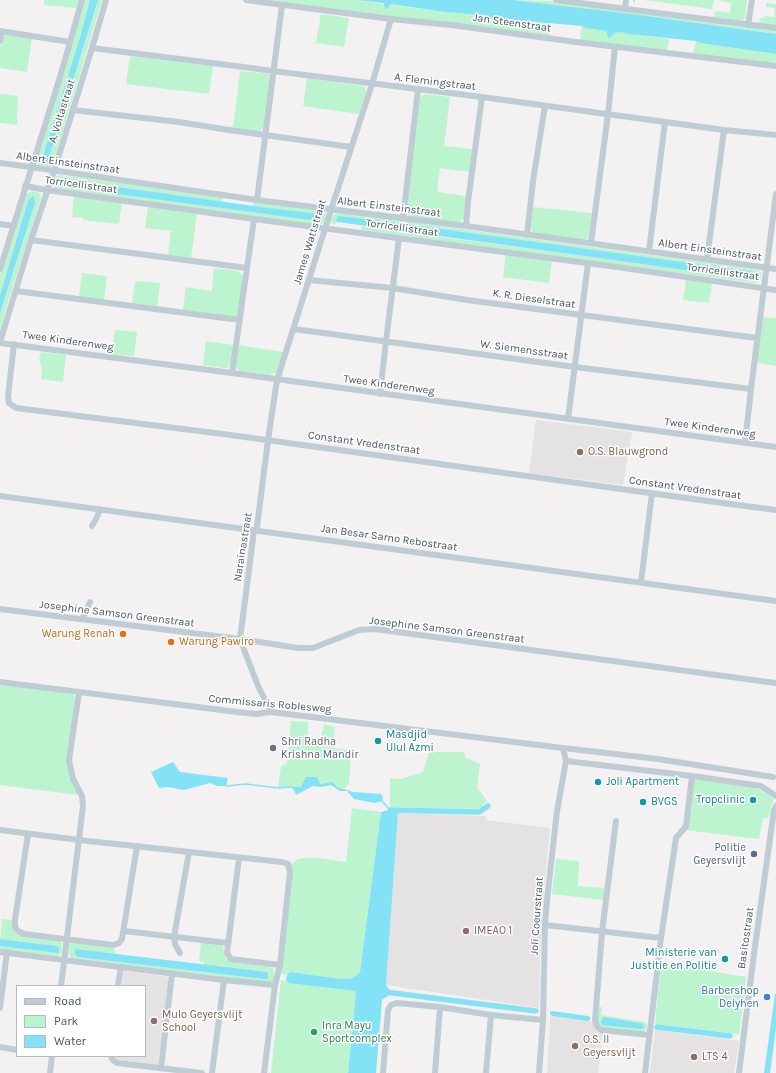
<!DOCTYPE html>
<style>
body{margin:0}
#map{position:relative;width:776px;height:1073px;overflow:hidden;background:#f3f1f1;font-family:Karla,sans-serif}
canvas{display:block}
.legend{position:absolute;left:16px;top:985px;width:130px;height:72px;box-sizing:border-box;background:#fff;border:1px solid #b5bbc0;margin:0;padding:5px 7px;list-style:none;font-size:12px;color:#465561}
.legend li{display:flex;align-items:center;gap:8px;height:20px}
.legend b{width:20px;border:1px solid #b5bbc0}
</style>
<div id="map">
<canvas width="776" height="1073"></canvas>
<ul class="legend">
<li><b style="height:5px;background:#c0ccd4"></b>Road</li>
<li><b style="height:11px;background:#bcf4d0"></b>Park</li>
<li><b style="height:11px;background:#84e2f6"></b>Water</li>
</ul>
</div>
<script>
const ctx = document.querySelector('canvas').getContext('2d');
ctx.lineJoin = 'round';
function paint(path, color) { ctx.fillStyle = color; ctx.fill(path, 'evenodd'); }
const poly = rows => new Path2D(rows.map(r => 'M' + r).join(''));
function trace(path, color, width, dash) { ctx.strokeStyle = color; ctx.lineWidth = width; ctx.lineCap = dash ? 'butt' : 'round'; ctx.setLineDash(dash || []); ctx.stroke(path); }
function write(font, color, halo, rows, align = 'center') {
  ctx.font = font + ' Karla,sans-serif'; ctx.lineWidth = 3; ctx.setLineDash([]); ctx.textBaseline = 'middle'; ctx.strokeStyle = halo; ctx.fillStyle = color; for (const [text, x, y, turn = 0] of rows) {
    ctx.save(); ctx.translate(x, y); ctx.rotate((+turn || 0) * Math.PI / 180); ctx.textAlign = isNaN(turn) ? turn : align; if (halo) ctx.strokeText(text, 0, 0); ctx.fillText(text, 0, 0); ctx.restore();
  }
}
paint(poly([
 [536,420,632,432,623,485,529,473],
 [398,813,486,816,486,820,550,828,543,902,540,960,539,1008,386,985],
 [124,971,169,977,158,1065,120,1060,117,1059,114,1056,145,1056,145,986,122,986],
 [552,1016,594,1022,603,1032,598,1073,547,1073,550,1017],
 [655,1030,739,1041,734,1073,650,1073]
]), '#e4e2e3');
paint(poly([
 [44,0,79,0,77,8,44,5],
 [85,0,90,0,80,37,44,153,42,155,49,160,50,154,98,0,102,0,53,163,51,167,38,165,36,163],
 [271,0,357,0,445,12,484,15,492,18,549,23,549,35,378,15],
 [513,0,549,1,776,30,776,34,633,14],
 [645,0,714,0,712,9],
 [717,0,747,0,745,18,742,21,737,21,714,17,715,11,730,13,731,3],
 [766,3,776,4,776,26,759,24,760,18,764,18,765,16,774,17,775,8,766,7],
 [321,14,349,18,344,47,316,43],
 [582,26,585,28,607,31,608,37,611,36,614,32,621,32,627,34,669,39,667,51,580,40],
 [5,35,9,35,32,38,27,72,0,68,0,48,2,38],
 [696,41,700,43,776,54,776,64,693,54],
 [130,56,213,66,209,94,126,84],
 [240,71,271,74,264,127,261,130,258,132,233,129],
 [307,78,363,86,365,88,366,92,359,114,303,106],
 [0,94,18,96,17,125,0,123],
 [425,94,450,97,444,146,472,149,470,172,440,168,437,192,466,196,464,218,458,223,411,217,408,215,406,212,420,98],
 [59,175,223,197,222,202,60,179,180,202,267,214,320,220,268,208,253,206,253,202,324,211,326,215,324,222,322,224,317,225,55,189,52,183,54,178],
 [33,191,40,193,41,198,8,302,0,332,0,313,35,203,35,199,28,201,0,295,0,275,26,195,28,193],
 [74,196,122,202,119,224,83,220,83,218,72,217],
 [148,207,197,214,191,258,168,255,171,231,145,228],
 [533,207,592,213,589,234,588,238,585,240,534,234,531,229],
 [338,212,758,270,760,271,762,274,761,278,760,281,757,283,755,283,361,230,362,226,479,242,570,254,754,280,757,275,755,272,480,235,336,221,338,222,334,225,331,222,332,217],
 [506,255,552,261,549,283,503,277],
 [214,268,238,271,243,276,239,312,237,316,235,317,183,310,186,287,212,291],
 [82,273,107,276,104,301,79,297],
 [686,280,712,283,709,303,683,300],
 [135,281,160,283,157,306,132,303],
 [763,317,776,318,776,366,757,363],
 [115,330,137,332,134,356,112,354],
 [206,341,233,345,231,362,229,366,227,368,223,368,203,365],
 [238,345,283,352,278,370,275,373,268,375,240,371,238,370,236,367,236,364],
 [41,352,66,355,63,382,41,379,42,368,39,360],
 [0,684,72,694,75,697,75,701,67,762,78,793,78,795,0,785],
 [291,721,308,722,308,739,320,741,324,724,335,727,333,748,351,750,349,784,344,789,339,788,332,782,301,787,278,788,281,766,287,763],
 [429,752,464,752,466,758,480,764,477,787,487,801,479,809,390,807,390,778,401,779,423,772],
 [694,779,756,788,767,794,774,799,768,818,763,818,759,839,685,830],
 [352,808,381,812,360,972,353,978,342,979,290,972,287,975,280,974,290,865,298,859,305,858,317,858,346,862],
 [556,859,579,861,578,886,605,888,604,900,552,894],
 [2,919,13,920,13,927,15,932,18,935,26,937,60,941,62,944,62,952,59,956,55,956,0,950,0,946,57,953,57,946,0,939],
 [73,942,114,948,115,954,75,949,75,954,79,957,263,979,267,972,204,965,204,962,199,961,201,942,220,944,223,946,225,957,229,961,269,966,274,970,274,980,269,983,73,958,70,957,68,952,69,945,70,943],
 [661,963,746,977,739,1034,655,1024],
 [281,980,356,991,348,1073,271,1073],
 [599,1007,602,1007,601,1015,645,1022,647,1024,646,1030,643,1032,602,1028,599,1026,597,1021]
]), '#bcf4d0');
paint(poly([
 [90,0,98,0,50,154,48,163,41,161,40,158,44,153,80,37],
 [357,0,513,0,633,14,776,34,776,54,700,43,696,41,627,34,621,32,614,33,610,38,608,37,606,31,585,28,582,26,492,18,484,15,445,12,390,4,389,7,386,9,384,6,384,3],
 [60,179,268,208,319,214,321,216,320,220,318,221,58,186,57,183,57,180],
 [33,196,34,197,35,203,0,313,0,295,28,201],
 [339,216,382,221,755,272,757,275,755,280,570,254,338,222,336,221,337,217],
 [173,762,180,772,228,778,226,786,217,786,210,783,184,790,168,787,159,788,151,772],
 [306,777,317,777,320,784,332,782,339,788,344,789,353,792,381,794,383,797,382,801,375,803,354,799,347,791,340,791,331,785,321,787,313,786,296,795,292,787,301,787],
 [390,810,398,813,386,985,392,993,382,1000,376,1073,348,1073,356,991,289,983,286,980,287,975,290,972,342,979,353,978,360,972,381,812],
 [0,939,57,946,59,948,59,953,57,953,0,946],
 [75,949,267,972,268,976,267,979,263,979,78,957,75,954],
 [775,994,776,994,776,1028,770,1073,764,1073],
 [552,1011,588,1016,590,1017,590,1020,588,1021,552,1016,550,1014,550,1012],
 [604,1017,639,1023,643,1024,644,1027,641,1029,603,1025,601,1023,602,1019]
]), '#84e2f6');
trace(poly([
 [634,1,634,0],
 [226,786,246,784,278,788,292,787],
 [382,801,390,810]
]), '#84e2f6', 1.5);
trace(poly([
 [389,816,390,810,479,812,488,806],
 [385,992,536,1011],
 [657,1027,730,1036]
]), '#84e2f6', 5.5);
trace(poly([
 [246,0,391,19,451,25,576,42,776,66],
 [556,0,776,28],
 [625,9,626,0],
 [748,25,752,0],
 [0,31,70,42],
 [0,41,2,31],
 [92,48,236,66,273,71,482,97,724,130,776,135],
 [73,110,179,122,229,130,351,147],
 [0,163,31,167,257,200,466,226,776,269],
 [25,186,47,190,254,219,617,267,776,290],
 [257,200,282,5],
 [403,218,418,90],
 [0,224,14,226],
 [466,226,468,202,482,97],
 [527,235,533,181,545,106],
 [31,240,247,268],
 [591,243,608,114,615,47],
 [649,251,665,122],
 [707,259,724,130],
 [0,269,60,77,82,0],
 [309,280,393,288,467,300,757,338],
 [16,291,240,320],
 [294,329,575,367,751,389],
 [0,342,31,240,54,171,92,48,106,0],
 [0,343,232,373,776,447],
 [14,344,8,396,9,403,16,408,223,434,715,502,776,510],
 [232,373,254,219],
 [380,394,386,341,399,238],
 [568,419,588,263],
 [745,443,751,389,776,194],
 [0,496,776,601],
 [92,526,97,517,100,509],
 [641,582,652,493],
 [0,609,240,639,298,648,313,648,359,630,375,629,776,683],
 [82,619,90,602],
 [0,682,237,712,256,714,271,712,563,748,566,761,692,776,761,786,776,796],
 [271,712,258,686,240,639,254,531,257,527,268,440,277,380,331,210,372,84,391,19],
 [563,748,658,759,773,777],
 [616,821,602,932,595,1021,597,1026,601,1030,649,1035],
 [0,830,79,840,282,862,288,864,290,872,280,965,275,985,264,1073],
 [28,834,15,919,15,927,18,931,24,934,113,945,119,943,122,939,137,846],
 [239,858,227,953,231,959,280,965],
 [545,925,661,938],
 [124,931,228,943],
 [0,952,224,980,275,985],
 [180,953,175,944,174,937,189,852],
 [61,986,83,806,82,796,73,779,69,760,79,693],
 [118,986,121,967],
 [0,1008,7,952],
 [0,1047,17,1050],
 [111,1056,113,1060,117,1063,202,1073],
 [161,1068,172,974],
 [50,1073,52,1056],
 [212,1073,224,980],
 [383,1073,388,1010,391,1005,397,1003,440,1007,491,1015,543,1020],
 [435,1073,440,1007],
 [486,1073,491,1015],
 [539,1073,543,1020,545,925,547,900,557,811,566,761],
 [645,1073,661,938,676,838,686,826,692,776],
 [739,1073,754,954,774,810,776,806]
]), '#c0ccd4', 6);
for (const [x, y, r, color] of [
 [580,452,4,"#8d6e63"],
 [123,634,4,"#e8710a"],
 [171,642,4,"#e8710a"],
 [378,741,4,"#0f9aa8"],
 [273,748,4,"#6b7280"],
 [598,782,4,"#0f9aa8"],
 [753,800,4,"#0f9aa8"],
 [643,802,4,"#0f9aa8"],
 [754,854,4,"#5c6f8a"],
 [466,931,4,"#8d6e63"],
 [725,959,4,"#0f9aa8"],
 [767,997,4,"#3f7fe0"],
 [154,1021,4,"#8d6e63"],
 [314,1032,4,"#2e9e5b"],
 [575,1046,4,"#8d6e63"],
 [694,1057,4,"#8d6e63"]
]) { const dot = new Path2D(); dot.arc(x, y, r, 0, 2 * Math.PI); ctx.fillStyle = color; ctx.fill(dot); trace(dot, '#fff', 1.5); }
write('11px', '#465561', '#fff', [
 ["Jan Steenstraat",512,23,8],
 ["A. Flemingstraat",435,82,7],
 ["A. Voltastraat",62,111,-73],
 ["Albert Einsteinstraat",68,163,8],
 ["Torricellistraat",81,185,8],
 ["Albert Einsteinstraat",389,207,7],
 ["Torricellistraat",402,228,8],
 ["James Wattstraat",310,242,-73],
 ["Albert Einsteinstraat",710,250,8],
 ["Torricellistraat",723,272,8],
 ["K. R. Dieselstraat",534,299,8],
 ["Twee Kinderenweg",68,341,8],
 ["W. Siemensstraat",524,350,8],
 ["Twee Kinderenweg",389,385,8],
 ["Twee Kinderenweg",710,428,8],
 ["Constant Vredenstraat",364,443,8],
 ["Constant Vredenstraat",685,488,8],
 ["Jan Besar Sarno Rebostraat",389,538,8],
 ["Narainastraat",243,547,-81],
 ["Josephine Samson Greenstraat",117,614,7],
 ["Josephine Samson Greenstraat",447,630,7],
 ["Commissaris Roblesweg",270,704,5],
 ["Joli Coeurstraat",537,916,-86],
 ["Basitostraat",746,938,-82]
]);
write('11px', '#785e54', '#fff', [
 ["O.S. Blauwgrond",588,452],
 ["IMEAO 1",474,931],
 ["Mulo Geyersvlijt",162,1015],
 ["School",162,1028],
 ["O.S. II",583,1040],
 ["Geyersvlijt",583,1053],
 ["LTS 4",702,1057]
], 'left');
write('11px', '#c56008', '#fff', [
 ["Warung Renah",115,634],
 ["Warung Pawiro",179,642,"left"]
], 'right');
write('11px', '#0d838f', '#fff', [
 ["Masdjid",386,735],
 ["Ulul Azmi",386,748],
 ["Joli Apartment",606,782],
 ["Tropclinic",745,800,"right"],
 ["BVGS",651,802],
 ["Ministerie van",717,953,"right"],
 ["Justitie en Politie",717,966,"right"]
], 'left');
write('11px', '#5b616d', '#fff', [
 ["Shri Radha",281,742],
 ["Krishna Mandir",281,755]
], 'left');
write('11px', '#4e5e75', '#fff', [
 ["Politie",746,848],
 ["Geyersvlijt",746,861]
], 'right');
write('11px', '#366cbe', '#fff', [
 ["Barbershop",759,991],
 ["Delyhen",759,1004]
], 'right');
write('11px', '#27864d', '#fff', [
 ["Inra Mayu",322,1026],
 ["Sportcomplex",322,1039]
], 'left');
</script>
